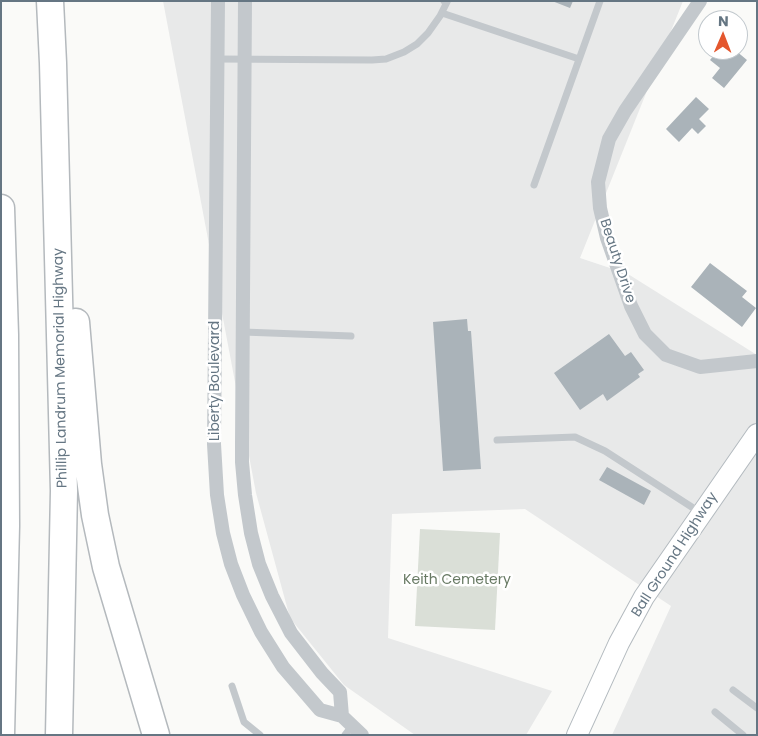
<!DOCTYPE html>
<style>
body{margin:0}
#map{position:relative;width:758px;height:736px;overflow:hidden;background:#fafaf8;font-family:Poppins,sans-serif}
canvas{display:block}
.frame{position:absolute;inset:0;border:2px solid #657683;pointer-events:none}
.north{position:absolute;left:698px;top:10px;width:50px;height:50px;box-sizing:border-box;background:#fff;border:1px solid #c1c8cd;border-radius:50%;rotate:1deg;font-size:14px;font-weight:700;line-height:20px;text-align:center;color:#657683}
.north::after{content:'';display:block;margin:auto;width:18px;height:22px;background:#e4572e;clip-path:polygon(50% 0,100% 100%,50% 72%,0 100%)}
</style>
<div id="map">
<canvas width="758" height="736"></canvas>
<div class="frame"></div>
<div class="north">N</div>
</div>
<script>
const ctx = document.querySelector('canvas').getContext('2d');
ctx.lineJoin = 'round';
function paint(path, color) { ctx.fillStyle = color; ctx.fill(path, 'evenodd'); }
const poly = rows => new Path2D(rows.map(r => 'M' + r).join(''));
function trace(path, color, width, dash) { ctx.strokeStyle = color; ctx.lineWidth = width; ctx.lineCap = dash ? 'butt' : 'round'; ctx.setLineDash(dash || []); ctx.stroke(path); }
function write(font, color, halo, rows, align = 'center') {
  ctx.font = font + ' Poppins,sans-serif'; ctx.lineWidth = 5; ctx.setLineDash([]); ctx.textBaseline = 'middle'; ctx.strokeStyle = halo; ctx.fillStyle = color; for (const [text, x, y, turn = 0] of rows) {
    ctx.save(); ctx.translate(x, y); ctx.rotate((+turn || 0) * Math.PI / 180); ctx.textAlign = isNaN(turn) ? turn : align; if (halo) ctx.strokeText(text, 0, 0); ctx.fillText(text, 0, 0); ctx.restore();
  }
}
paint(poly([
 [163,1,683,1,580,258,628,274,757,355,757,735,612,735,671,606,525,509,392,514,388,638,552,691,526,735,415,735,344,685,290,618,256,493]
]), '#e8e9e9');
paint(poly([
 [420,529,500,533,495,630,415,626]
]), '#dadfd7');
paint(poly([
 [552,1,573,1,570,8],
 [718,50,735,50,747,60,724,88,712,78,720,68,710,60],
 [696,97,709,109,699,119,706,126,698,134,692,128,679,142,666,129],
 [710,263,747,291,742,297,756,308,742,327,691,287],
 [467,319,468,331,471,331,481,469,443,471,433,322],
 [609,334,625,356,631,352,644,370,638,374,640,377,607,401,603,394,580,410,554,373],
 [607,467,651,491,644,505,599,480]
]), '#aab3b9');
const secondary = poly([
 [577,735,619,643,644,597,757,434]
]);
const motorway = poly([
 [50,1,53,63,64,491,59,735],
 [1,208,5,335,6,526,1,735],
 [76,322,88,464,95,515,106,567,156,735]
]);
trace(secondary, '#b3babf', 22);
trace(motorway, '#b4b9bd', 29);
trace(poly([
 [442,13,579,59],
 [217,59,372,60,386,59,404,52,417,44,428,33,440,16,447,2,444,1],
 [534,185,600,1],
 [243,332,351,336],
 [497,440,575,437,605,451,701,513],
 [232,686,244,722,260,735],
 [733,690,757,708],
 [715,712,743,735],
 [345,735,352,726]
]), '#c3c8cc', 7);
trace(poly([
 [218,1,214,444,217,495,223,533,231,564,243,595,261,632,283,667,320,710,342,716,362,735],
 [245,1,242,443,242,462,245,495,251,533,259,564,272,596,291,633,322,673,340,692,342,716],
 [700,1,625,111,609,139,598,182,600,208,607,238,631,306,645,334,666,355,700,367,757,361]
]), '#c3c8cc', 14);
trace(secondary, '#fff', 20);
trace(motorway, '#fff', 26);
write('14px', '#657683', '#fff', [
 ["Beauty Drive",617,261,72],
 ["Phillip Landrum Memorial Highway",61,368,-91],
 ["Liberty Boulevard",215,381,-90],
 ["Ball Ground Highway",675,555,-57]
]);
write('14px', '#687a64', '#fff', [
 ["Keith Cemetery",457,580]
]);
</script>
